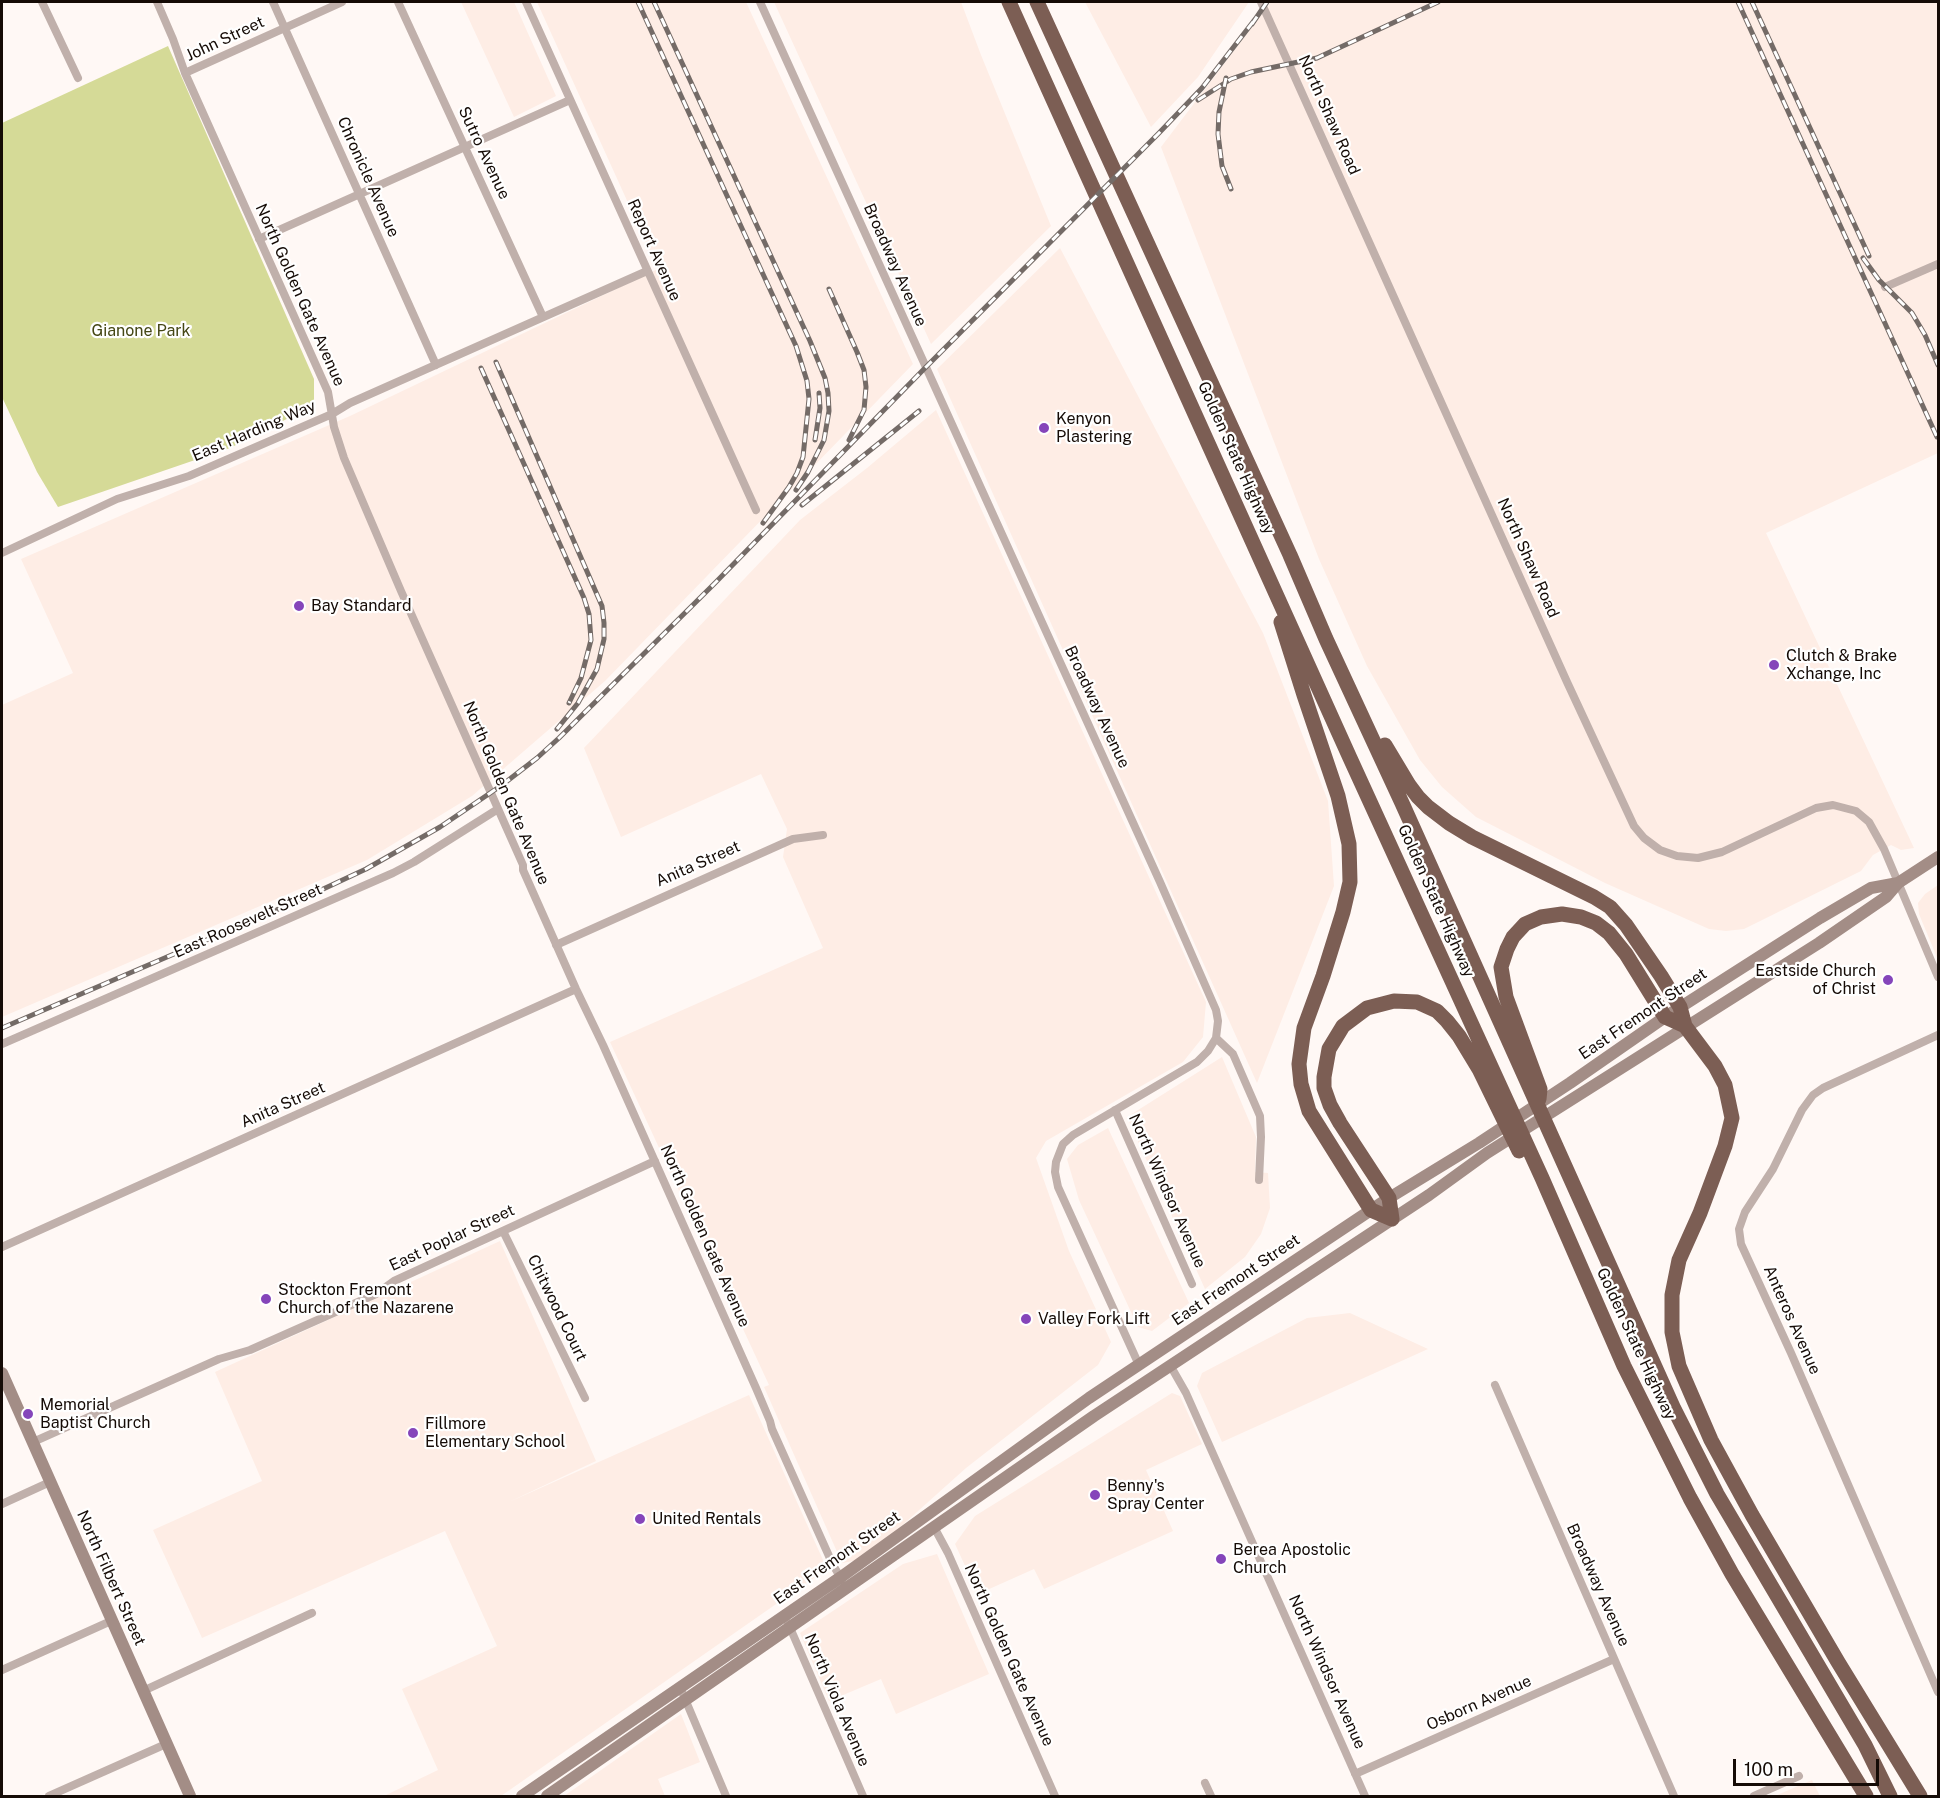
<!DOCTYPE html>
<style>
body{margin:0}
#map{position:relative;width:1940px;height:1798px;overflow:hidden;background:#fff8f5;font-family:"Public Sans",sans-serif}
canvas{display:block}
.frame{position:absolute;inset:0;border:3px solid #150b06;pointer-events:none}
.scale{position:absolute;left:1733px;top:1759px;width:146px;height:27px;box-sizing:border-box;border:3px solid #150b06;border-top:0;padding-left:8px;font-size:18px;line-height:21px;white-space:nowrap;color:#150b06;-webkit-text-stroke:4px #fff;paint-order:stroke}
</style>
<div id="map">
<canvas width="1940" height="1798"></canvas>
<div class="frame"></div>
<div class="scale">100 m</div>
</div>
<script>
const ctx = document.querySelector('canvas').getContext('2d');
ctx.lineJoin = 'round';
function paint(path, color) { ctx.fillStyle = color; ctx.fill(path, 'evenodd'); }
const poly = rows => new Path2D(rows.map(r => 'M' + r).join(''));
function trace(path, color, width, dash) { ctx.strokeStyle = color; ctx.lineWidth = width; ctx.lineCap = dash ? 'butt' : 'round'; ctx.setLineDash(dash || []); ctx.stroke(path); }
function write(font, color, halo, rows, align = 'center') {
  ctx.font = font + ' "Public Sans",sans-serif'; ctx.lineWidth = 4.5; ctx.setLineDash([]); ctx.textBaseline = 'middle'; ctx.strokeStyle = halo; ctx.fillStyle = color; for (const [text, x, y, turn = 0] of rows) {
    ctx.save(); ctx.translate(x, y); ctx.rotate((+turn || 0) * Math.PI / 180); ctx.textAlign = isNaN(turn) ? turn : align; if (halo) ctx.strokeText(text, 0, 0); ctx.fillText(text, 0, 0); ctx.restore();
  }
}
paint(poly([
 [461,2,514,2,556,96,514,117],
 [537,2,746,2,913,364,605,681,472,796,367,860,2,1017,2,705,73,673,21,559,350,416,658,269],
 [774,2,961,2,981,55,1051,226,931,344],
 [1085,2,1249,2,1198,77,1151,127],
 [1271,2,1938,2,1938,453,1766,533,1914,848,1901,850,1891,845,1873,855,1861,871,1744,929,1726,931,1709,929,1605,883,1476,817,1442,787,1420,760,1367,666,1319,559,1161,147],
 [1060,248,1263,633,1328,801,1334,886,1257,1083,937,369],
 [936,410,1206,1002,1203,1037,1183,1062,1046,1141,1036,1158,1069,1251,1111,1342,1098,1365,966,1468,888,1538,859,1560,842,1563,764,1387,769,1385,610,1042,823,948,783,857,787,829,761,774,621,837,584,748,800,520,867,468],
 [1938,885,1938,960,1919,914,1918,903,1925,894],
 [1222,1057,1256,1137,1255,1172,1268,1173,1270,1208,1261,1234,1245,1257,1205,1289,1127,1117],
 [1108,1128,1189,1303,1152,1331,1138,1327,1079,1200,1067,1159,1078,1145],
 [500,1241,596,1461,509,1502,749,1395,823,1560,822,1572,501,1796,384,1796,438,1770,402,1689,497,1646,445,1531,202,1638,153,1530,262,1481,215,1372],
 [1350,1313,1428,1349,1222,1442,1197,1386,1202,1373,1307,1318],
 [1172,1393,1180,1396,1202,1444,1146,1470,1173,1531,1044,1589,1034,1569,978,1594,955,1544,975,1516],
 [937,1554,989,1674,896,1714,881,1679,829,1701,800,1633,903,1564],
 [681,1714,700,1762,658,1779,665,1796,564,1796],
 [1812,1780,1820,1796,1775,1796]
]), '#feede5');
paint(poly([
 [168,46,314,379,314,405,230,448,58,507,37,472,2,397,2,123]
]), '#d5da97');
trace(poly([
 [42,2,78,78],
 [157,2,173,39,185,73,328,392,334,427,344,458,401,591,491,793,523,865,523,870,576,989,603,1045,756,1388,770,1421,772,1429,833,1565,842,1580],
 [273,2,436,365],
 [398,2,543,317],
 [526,2,756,510],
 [760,2,1160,882,1216,1010,1218,1021,1216,1038,1208,1051,1197,1062,1073,1135,1063,1144,1056,1162,1055,1172,1058,1187,1139,1365],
 [1261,2,1567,682,1634,826,1644,838,1660,850,1677,856,1698,858,1722,852,1816,808,1833,805,1856,811,1869,822,1884,849,1938,977],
 [185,73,342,2],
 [259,239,570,100],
 [1885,287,1938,264],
 [2,553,117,499,189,476,332,414,350,403,647,271],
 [556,945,793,839,823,835],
 [1938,1035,1823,1088,1813,1095,1802,1110,1773,1169,1745,1212,1739,1229,1741,1244,1791,1353,1938,1692],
 [1216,1038,1233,1054,1260,1116,1261,1137,1259,1180],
 [2,1044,393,873,414,862,498,809],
 [1115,1110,1192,1284],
 [503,1231,585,1398],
 [2,1247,576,989],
 [1170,1365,1186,1393,1365,1796],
 [1495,1385,1674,1796],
 [33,1442,219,1359,250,1350,376,1294,394,1281,655,1161],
 [2,1504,50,1482],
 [934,1527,948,1553,1055,1796],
 [788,1623,863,1796],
 [2,1670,111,1621],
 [680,1687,726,1796],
 [143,1691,312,1613],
 [1355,1774,1614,1659],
 [1205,1783,1211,1796],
 [49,1796,166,1744],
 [1754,1796,1799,1776]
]), '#c0b0ab', 8);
trace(poly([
 [2,1373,190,1796],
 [522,1796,841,1577,1089,1398,1389,1198,1479,1143,1570,1083,1665,1017,1820,918,1871,888,1898,883],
 [547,1796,1094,1416,1429,1195,1487,1153,1819,943,1886,897,1898,883,1938,857]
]), '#a38d86', 12);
trace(poly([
 [1009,2,1350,758,1542,1178,1624,1366,1690,1498,1732,1574,1866,1796],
 [1037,2,1290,555,1326,639,1402,803,1674,1409,1717,1494,1865,1745,1890,1796],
 [1281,622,1304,695,1338,796,1349,844,1350,882,1343,912,1323,976,1304,1028,1299,1064,1301,1084,1309,1111,1371,1210,1392,1219],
 [1385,745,1409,785,1418,797,1428,807,1449,823,1472,837,1594,897,1610,907,1626,925,1661,976,1680,1007,1685,1026,1715,1066,1725,1085,1732,1118,1725,1146,1700,1213,1679,1260,1672,1295,1672,1332,1679,1366,1711,1440,1752,1515,1838,1662,1920,1796],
 [1539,1099,1540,1089,1506,997,1501,967,1507,949,1513,937,1525,924,1541,917,1562,914,1581,917,1596,923,1609,933,1626,954,1665,1017,1685,1026],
 [1392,1219,1389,1198,1340,1123,1330,1105,1324,1088,1324,1077,1329,1049,1343,1026,1367,1008,1394,1001,1417,1002,1437,1011,1447,1021,1459,1036,1479,1069,1519,1151]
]), '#7c5e54', 15);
const rail = poly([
 [638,2,796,346,807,381,809,399,803,457,797,473,789,487,763,523],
 [654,2,810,341,825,378,828,393,829,411,824,440,808,472,796,490],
 [1738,2,1937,437],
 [1752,2,1869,256],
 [1252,24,1267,2],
 [1226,78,1219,112,1218,134,1222,166,1231,189],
 [1198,100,1231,79,1251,72,1317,58,1438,2],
 [1863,258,1879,280,1912,313,1925,335,1938,365],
 [829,289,857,352,864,370,866,387,864,410,849,440],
 [496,362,602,606,604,623,604,639,597,669,578,703,557,729],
 [481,368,584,598,589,614,591,640,581,678,569,703],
 [815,440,820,408,819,393],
 [802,505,919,411],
 [2,1028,304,898,366,869,440,827,502,785,537,758,559,738,715,583,925,368,1159,133,1202,88,1256,18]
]);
trace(rail, '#746b67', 5);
trace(rail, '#fff', 3, [9]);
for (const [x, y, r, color] of [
 [1044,428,6,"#8545ba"],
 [299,606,6,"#8545ba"],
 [1774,665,6,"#8545ba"],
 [1888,980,6,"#8545ba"],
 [266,1299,6,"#8545ba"],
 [1026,1319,6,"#8545ba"],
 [28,1414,6,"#8545ba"],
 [413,1433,6,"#8545ba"],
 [1095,1495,6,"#8545ba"],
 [640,1519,6,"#8545ba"],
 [1221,1559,6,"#8545ba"]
]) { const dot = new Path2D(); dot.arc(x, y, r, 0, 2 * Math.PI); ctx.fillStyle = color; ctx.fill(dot); trace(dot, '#fff', 2); }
write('16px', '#150b06', '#fff', [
 ["John Street",225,39,-25],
 ["North Shaw Road",1329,115,66],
 ["Sutro Avenue",484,153,65],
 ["Chronicle Avenue",368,177,66],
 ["Report Avenue",654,250,66],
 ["Broadway Avenue",895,265,66],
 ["North Golden Gate Avenue",300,295,66],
 ["East Harding Way",254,431,-23],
 ["Golden State Highway",1236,458,66],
 ["North Shaw Road",1528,558,66],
 ["Broadway Avenue",1097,707,65],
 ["North Golden Gate Avenue",506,793,67],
 ["Anita Street",698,864,-24],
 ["Golden State Highway",1436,901,66],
 ["East Roosevelt Street",248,921,-24],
 ["East Fremont Street",1643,1014,-34],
 ["Anita Street",283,1105,-24],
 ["North Windsor Avenue",1167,1191,66],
 ["North Golden Gate Avenue",705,1236,66],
 ["East Poplar Street",452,1238,-25],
 ["East Fremont Street",1236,1280,-34],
 ["Chitwood Court",557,1308,64],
 ["Anteros Avenue",1792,1320,66],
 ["Golden State Highway",1636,1344,65],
 ["East Fremont Street",837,1558,-35],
 ["North Filbert Street",111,1578,66],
 ["Broadway Avenue",1598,1585,66],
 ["North Golden Gate Avenue",1009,1655,66],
 ["North Windsor Avenue",1327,1672,66],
 ["North Viola Avenue",837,1700,67],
 ["Osborn Avenue",1479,1703,-24]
]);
write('16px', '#454715', '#fff', [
 ["Gianone Park",141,331]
]);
write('16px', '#150b06', '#fff', [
 ["Kenyon",1056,419],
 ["Plastering",1056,437],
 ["Bay Standard",311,606],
 ["Clutch & Brake",1786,656],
 ["Xchange, Inc",1786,674],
 ["Eastside Church",1876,971,"right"],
 ["of Christ",1876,989,"right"],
 ["Stockton Fremont",278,1290],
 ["Church of the Nazarene",278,1308],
 ["Valley Fork Lift",1038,1319],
 ["Memorial",40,1405],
 ["Baptist Church",40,1423],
 ["Fillmore",425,1424],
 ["Elementary School",425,1442],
 ["Benny's",1107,1486],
 ["Spray Center",1107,1504],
 ["United Rentals",652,1519],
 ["Berea Apostolic",1233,1550],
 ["Church",1233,1568]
], 'left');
</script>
